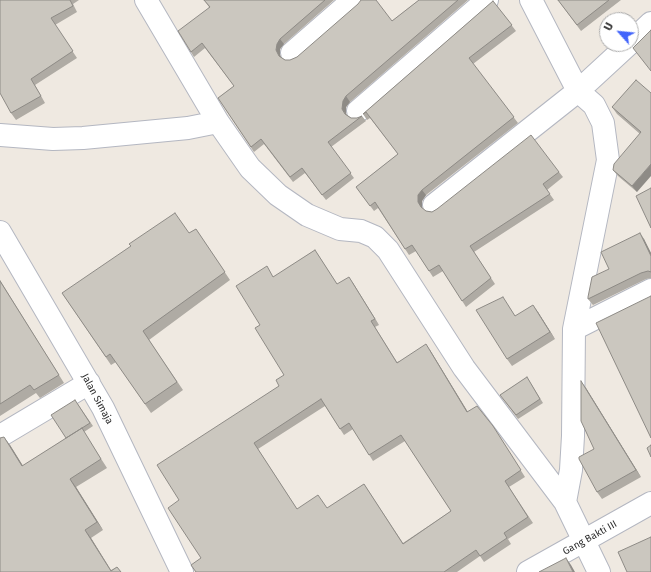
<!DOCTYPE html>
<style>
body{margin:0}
#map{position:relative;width:651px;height:572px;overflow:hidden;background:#efe9e1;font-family:"Fira Sans",sans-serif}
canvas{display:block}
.north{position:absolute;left:599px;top:12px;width:40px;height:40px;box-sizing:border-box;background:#fff;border:1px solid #ababab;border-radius:50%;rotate:297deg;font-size:11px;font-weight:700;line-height:16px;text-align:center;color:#2e2e2e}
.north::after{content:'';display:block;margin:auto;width:14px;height:18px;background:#4264fb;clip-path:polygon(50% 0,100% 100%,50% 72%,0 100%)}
</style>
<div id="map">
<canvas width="651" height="572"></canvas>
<div class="north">U</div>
</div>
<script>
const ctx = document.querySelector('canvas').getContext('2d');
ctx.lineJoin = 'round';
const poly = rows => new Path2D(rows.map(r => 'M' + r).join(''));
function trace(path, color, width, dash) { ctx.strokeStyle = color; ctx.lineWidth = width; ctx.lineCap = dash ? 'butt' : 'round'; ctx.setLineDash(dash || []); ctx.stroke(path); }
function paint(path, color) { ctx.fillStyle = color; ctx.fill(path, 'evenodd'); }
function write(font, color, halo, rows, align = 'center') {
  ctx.font = font + ' "Fira Sans",sans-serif'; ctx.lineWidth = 3.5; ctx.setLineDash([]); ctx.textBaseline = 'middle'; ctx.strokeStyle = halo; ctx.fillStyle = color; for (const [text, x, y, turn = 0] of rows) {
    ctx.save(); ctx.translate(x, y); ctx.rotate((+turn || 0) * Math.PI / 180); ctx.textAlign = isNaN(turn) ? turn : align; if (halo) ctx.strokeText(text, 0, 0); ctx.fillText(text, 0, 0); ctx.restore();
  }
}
const minor = poly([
 [146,0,218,122,250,168,278,195,307,215,340,229,361,231,375,237,388,250,464,368,565,502,599,572],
 [531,0,578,91,594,105,603,123,608,160,574,329,573,436,571,470,565,502],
 [631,42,651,23],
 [292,53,353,0],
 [358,111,487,0],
 [0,135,53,139,83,138,188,128,218,122],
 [434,205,578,91,629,44],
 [0,232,103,408,182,572],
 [574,329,651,290],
 [0,436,89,383],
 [528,572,651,503]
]);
trace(minor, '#b4b7c1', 24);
trace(minor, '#fff', 22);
paint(poly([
 [0,0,79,0,73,4,77,12,55,25,77,58,35,85,45,103,16,120,11,113],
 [204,0,334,0,284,44,280,49,280,55,281,57,285,60,290,60,392,21,419,0,468,0,350,102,346,107,346,114,347,115,351,118,357,118,362,116,366,121,331,147,354,178,326,200,305,173,293,182,264,144,254,152,218,98,234,86,205,48,194,57,191,52,209,7],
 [558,0,621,0,581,31],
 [493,1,516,31,473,64,518,123,426,195,422,201,422,209,426,211,432,212,559,172,563,177,547,190,554,200,474,252,495,284,466,307,443,271,433,277,416,251,409,255,378,208,374,211,356,187,398,154,370,118,367,120,363,114],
 [651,93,637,192,618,176,613,170,640,134,617,114,612,107],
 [196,229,230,280,149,340,183,390,151,413,116,362,111,365,62,293,189,233],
 [644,239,651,253,651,278,646,279,593,305,588,299,609,269],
 [315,250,337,284,353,283,379,325,375,327,397,362,430,350,468,412,493,426,525,477,509,487,533,523,508,539,511,544,484,562,480,556,457,572,196,572,201,558,179,500,279,386,284,375,260,325,274,277],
 [325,406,344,435,353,429,373,461,405,441,451,511,403,543,364,484,328,508,297,509,258,449],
 [0,280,64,383,40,398,36,393,0,416],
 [508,305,515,316,538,312,555,339,512,366,507,359],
 [527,377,543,403,518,419,500,395],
 [586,388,641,477,602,499,597,492,594,449],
 [75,400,93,426,84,432,107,468,76,487,103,530,91,538,111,570,117,567,121,572,0,572,10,445,23,466,66,438]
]), '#afaba4');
paint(poly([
 [280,39,284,44,280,49,280,55,283,61,279,56,276,50,277,44],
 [346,96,350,102,346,107,346,114,349,119,342,109,343,101],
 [651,164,651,176,637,192,632,186],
 [422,190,426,195,422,201,422,207,424,213,421,207,418,202,418,195],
 [640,233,644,239,651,253,651,256],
 [349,277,353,283,379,325,375,319],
 [533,305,538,312,555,339,550,332],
 [426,344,430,350,472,419,467,412],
 [581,381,586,388,641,477,636,470],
 [4,437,10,445,28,474,22,466],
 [70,479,76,487,103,530,97,522],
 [85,530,91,538,112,572],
 [566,558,571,565,575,572,573,572]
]), '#8e8b86');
const building = poly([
 [0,0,70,0,73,6,51,18,73,51,31,79,41,96,11,113,0,93,0,0],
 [204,0,325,0,280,39,277,44,276,50,279,56,285,60,290,60,297,57,358,4,361,0,376,0,392,21,419,0,458,0,346,96,343,101,342,109,345,114,351,118,357,118,362,116,328,142,351,173,322,195,302,168,290,177,261,139,251,147,218,98,234,86,202,43,191,52,178,31,210,7,204,0],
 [558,0,609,0,577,25,558,0],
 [493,1,512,25,469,58,514,117,422,190,418,195,418,202,421,207,426,211,432,212,437,209,531,135,559,172,543,184,550,194,470,246,491,278,462,301,439,265,429,271,412,245,405,249,375,202,370,206,356,187,398,154,366,112,363,114,493,1],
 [651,30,651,71,633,48,651,30],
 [636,80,651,93,651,164,632,186,613,170,614,164,641,132,612,107,636,80],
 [651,188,651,228,636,196,651,188],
 [175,213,189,233,196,229,225,272,143,331,177,382,145,404,110,354,106,357,62,293,131,246,129,244,175,213],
 [640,233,651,256,651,272,648,271,641,273,588,299,588,297,592,277,609,269,601,252,640,233],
 [315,250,337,284,349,277,375,319,371,321,397,363,426,344,467,412,477,406,493,426,521,470,505,481,528,517,504,533,507,538,480,556,476,550,444,572,196,572,191,565,201,558,168,508,179,500,157,465,279,386,276,380,284,375,255,328,260,325,236,286,267,266,273,277,315,250],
 [321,399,340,429,349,423,369,455,401,435,451,511,403,544,364,484,327,508,318,495,297,509,254,443,321,399],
 [0,281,59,375,34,390,30,385,0,404,0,281],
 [651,296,651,438,596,323,651,296],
 [503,297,515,316,533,305,550,332,507,359,476,310,503,297],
 [527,377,540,399,516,415,500,395,527,377],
 [581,381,636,470,597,492,579,459,579,457,594,449,581,421,581,381],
 [75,400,90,423,66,438,51,415,75,400],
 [82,428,101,459,70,479,97,522,85,530,111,571,117,567,121,572,0,572,0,438,4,437,22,466,82,428],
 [651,445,651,457,647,448,651,445],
 [651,537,651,572,627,572,618,552,651,537],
 [566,558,573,572,539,572,566,558]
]);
paint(building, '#cbc7bf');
trace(building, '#8e8b86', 1);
write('10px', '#2e2e2e', '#fff', [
 ["Jalan Simaja",97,399,62],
 ["Gang Bakti III",590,538,-29]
]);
</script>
